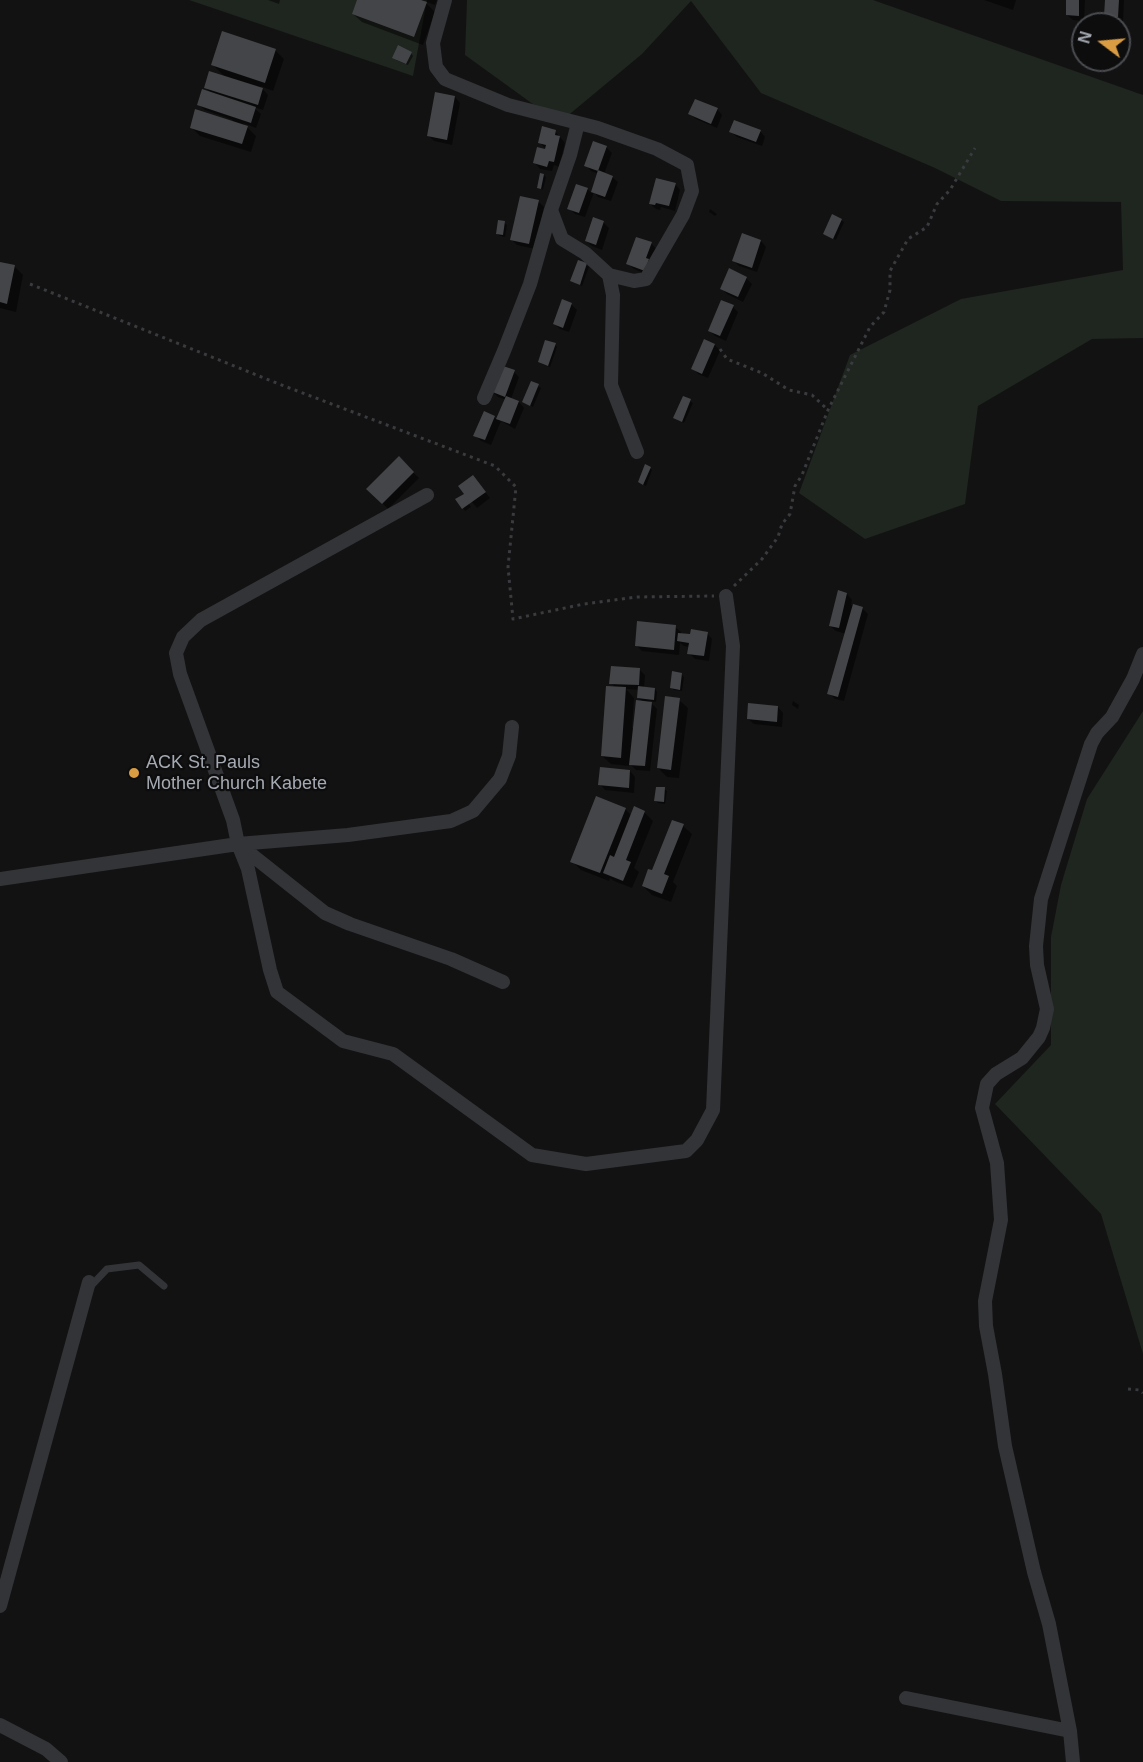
<!DOCTYPE html>
<style>
body{margin:0}
#map{position:relative;width:1143px;height:1762px;overflow:hidden;background:#121213;font-family:Arial,sans-serif}
canvas{display:block}
.north{position:absolute;left:1071px;top:12px;width:60px;height:60px;box-sizing:border-box;background:#0d0d0e;border:2px solid #4a4c50;border-radius:50%;rotate:286deg;font-size:16px;font-weight:700;line-height:24px;text-align:center;color:#a5aab2}
.north::after{content:'';display:block;margin:auto;width:21px;height:27px;background:#da9c43;clip-path:polygon(50% 0,100% 100%,50% 72%,0 100%)}
</style>
<div id="map">
<canvas width="1143" height="1762"></canvas>
<div class="north">N</div>
</div>
<script>
const ctx = document.querySelector('canvas').getContext('2d');
ctx.lineJoin = 'round';
function paint(path, color) { ctx.fillStyle = color; ctx.fill(path, 'evenodd'); }
const poly = rows => new Path2D(rows.map(r => 'M' + r).join(''));
function trace(path, color, width, dash) { ctx.strokeStyle = color; ctx.lineWidth = width; ctx.lineCap = dash ? 'butt' : 'round'; ctx.setLineDash(dash || []); ctx.stroke(path); }
function write(font, color, halo, rows, align = 'center') {
  ctx.font = font + ' Arial,sans-serif'; ctx.lineWidth = 4.5; ctx.setLineDash([]); ctx.textBaseline = 'middle'; ctx.strokeStyle = halo; ctx.fillStyle = color; for (const [text, x, y, turn = 0] of rows) {
    ctx.save(); ctx.translate(x, y); ctx.rotate((+turn || 0) * Math.PI / 180); ctx.textAlign = isNaN(turn) ? turn : align; if (halo) ctx.strokeText(text, 0, 0); ctx.fillText(text, 0, 0); ctx.restore();
  }
}
paint(poly([
 [189,0,427,0,413,76],
 [467,0,873,0,1143,95,1143,338,1092,339,978,406,965,504,865,539,799,493,850,355,961,299,1123,270,1121,202,1001,201,935,168,761,93,691,1,642,54,559,123,465,55],
 [1143,711,1143,1354,1101,1214,995,1104,1051,1045,1051,937,1061,885,1087,799]
]), '#1f251f');
paint(poly([
 [268,0,280,0,279,4],
 [358,0,437,0,435,5,424,1,435,12,423,45,362,22,353,14],
 [984,0,1016,0,1013,10],
 [1068,0,1085,0,1084,21,1073,20,1067,15],
 [1106,0,1124,0,1123,22,1111,21,1105,16],
 [275,50,284,59,273,91,260,86,268,95,263,110,253,107,261,114,256,128,243,123,256,136,251,152,200,136,191,127,232,123,233,120,205,110,199,105,212,94,206,88,225,77,213,65],
 [411,53,413,56,408,65,396,60],
 [436,94,455,97,460,103,452,145,434,141,428,135],
 [717,109,722,115,717,128,696,119,690,114],
 [555,131,565,143,559,167,554,165,552,171,540,169,535,163,549,152,540,143],
 [760,131,765,137,762,146,737,137,731,132],
 [606,147,612,153,604,174,612,177,618,182,611,201,598,197,594,192,585,217,575,214,569,208,587,189,592,193,599,174,591,171,586,165],
 [544,175,546,177,543,190,539,187],
 [675,184,680,190,675,211,661,207,660,210,656,209,650,204],
 [538,201,544,207,535,249,517,245,511,239],
 [710,209,717,214,715,216,709,212],
 [841,220,844,222,836,240,828,236,825,234],
 [603,222,609,228,602,250,592,246,586,241],
 [504,223,507,225,505,237,500,236,497,234],
 [761,241,766,247,757,272,739,266,734,261],
 [651,243,656,249,650,276,634,269,628,264],
 [578,262,589,267,582,286,572,281],
 [0,264,15,267,23,275,16,312,0,308],
 [746,278,752,284,743,302,727,294,722,289],
 [571,304,577,310,569,332,560,329,554,323],
 [733,307,738,312,726,341,715,336,710,331],
 [705,341,715,345,720,351,708,378,698,374,693,368],
 [555,345,557,347,550,367,542,364,539,362],
 [514,372,519,377,511,399,519,402,524,408,515,429,501,421,491,445,481,441,475,435,494,417,497,420,506,400,498,397,492,391],
 [532,383,541,388,533,407,524,402],
 [684,398,693,403,684,423,677,420],
 [399,459,419,478,388,509,369,489],
 [650,468,652,470,646,486,642,484],
 [473,477,490,498,477,508,471,501],
 [465,498,471,507,465,511,457,499],
 [847,594,852,600,851,605,862,608,868,614,844,701,835,699,829,693,846,634,836,631,830,626],
 [675,627,681,632,681,635,707,633,712,639,709,661,695,659,689,653,690,647,684,646,680,643,679,655,642,651,636,645],
 [639,669,645,675,644,688,655,689,657,692,656,702,649,701,657,709,650,771,636,770,629,763,629,766,611,764,602,756,616,688,611,683],
 [626,689,639,690,638,698,643,702,635,728,632,728,634,698],
 [681,674,684,677,682,691,674,690,672,688],
 [679,700,688,708,679,778,667,777,658,768],
 [793,701,799,705,798,709,792,705],
 [778,707,783,713,782,727,754,724,748,719],
 [630,771,635,777,634,793,605,790,600,784],
 [664,789,667,791,665,804,658,803,656,801],
 [625,809,632,816,644,812,653,821,634,868,639,872,632,888,614,881,610,878,609,881,581,870,572,861],
 [683,826,692,834,673,882,677,886,671,902,652,895,643,886]
]), '#0007');
paint(poly([
 [357,0,421,0,427,2,414,37,352,14],
 [1066,0,1079,0,1079,16,1066,15],
 [1105,0,1119,0,1118,17,1104,16],
 [222,31,276,49,265,83,211,65],
 [398,45,412,52,406,64,392,58],
 [209,71,263,88,258,105,204,88],
 [202,89,256,107,251,123,197,105],
 [435,92,455,96,447,140,427,136],
 [695,99,718,108,711,124,688,114],
 [195,109,248,126,242,144,190,128],
 [734,120,761,130,756,142,729,132],
 [542,126,556,130,555,135,560,136,554,162,549,161,547,167,533,163,537,147,545,149,546,145,538,143],
 [593,141,607,146,598,171,584,166],
 [598,170,613,176,605,197,591,192],
 [540,173,544,174,541,189,537,188],
 [656,178,676,183,669,206,656,203,655,205,649,204],
 [576,184,588,188,579,213,567,209],
 [520,196,539,200,529,244,510,240],
 [832,214,842,219,833,239,823,234],
 [593,217,604,221,596,245,585,241],
 [498,220,505,221,503,235,496,234],
 [742,233,761,240,752,268,732,261],
 [636,237,652,242,646,258,649,259,645,271,626,264],
 [578,260,587,263,580,285,570,281],
 [0,262,15,265,7,304,0,302],
 [729,268,747,277,738,297,720,289],
 [562,299,572,303,563,328,553,324],
 [721,300,734,305,720,336,708,331],
 [704,339,715,344,702,374,691,369],
 [545,340,556,343,548,366,538,362],
 [500,365,515,370,505,397,490,391],
 [531,381,539,384,530,406,522,402],
 [506,396,519,401,510,424,496,419],
 [683,396,691,399,682,422,673,418],
 [484,411,495,416,485,440,473,436],
 [399,456,414,472,382,504,366,489],
 [645,464,651,467,643,485,638,482],
 [473,475,486,492,462,509,455,499,464,494,458,486],
 [838,590,847,593,839,628,829,626],
 [853,604,863,607,838,697,827,694],
 [637,621,676,625,674,650,635,646],
 [691,629,708,632,704,656,687,654,689,643,677,641,678,633,690,634],
 [611,666,640,668,639,685,609,684],
 [672,671,682,673,680,690,670,688],
 [606,686,626,687,621,758,601,756],
 [638,686,655,688,654,700,637,698],
 [665,696,680,698,671,770,657,768],
 [636,700,652,702,645,766,629,765],
 [748,703,778,706,777,722,747,719],
 [600,767,630,770,629,788,598,785],
 [656,787,665,787,664,802,654,801],
 [596,796,626,808,600,873,570,862],
 [634,806,645,811,626,860,631,862,623,881,603,873,610,855,614,857],
 [672,820,684,824,664,874,669,876,662,894,642,886,648,869,652,870]
]), '#444548');
trace(poly([
 [30,284,279,384,495,466,516,487,508,567,513,619,584,604,636,597,714,596],
 [720,349,727,359,762,373,789,390,812,395,828,410],
 [734,586,762,559,778,537,782,524,790,514,795,486,802,475,828,410,870,327,884,312,890,290,890,271,908,239,927,227,937,204,950,190,975,148],
 [1128,1389,1140,1390,1143,1393]
]), '#393b3e', 3, [3, 4.5]);
trace(poly([
 [89,1288,107,1269,139,1265,164,1286]
]), '#333437', 7);
trace(poly([
 [445,0,433,43,436,67,445,79,508,105,598,128,657,149,687,165,692,191,683,215,646,279,634,281,609,275],
 [551,210,562,239,585,253,609,275,613,295,611,385,637,452],
 [484,398,504,351,530,284,551,210,570,155,578,123],
 [427,495,201,620,183,637,176,653,180,674,233,820,238,844,325,913,350,924,451,959,503,982],
 [238,844,248,869,270,970,277,992,343,1041,393,1054,532,1155,586,1164,686,1151,697,1140,713,1110,733,646,726,596],
 [0,879,238,844,348,835,451,821,473,811,500,779,509,756,512,727],
 [0,1606,89,1282],
 [906,1698,1070,1731],
 [0,1725,46,1749,61,1762],
 [1073,1762,1070,1731,1049,1624,1034,1572,1005,1446,995,1374,986,1326,985,1301,1001,1220,997,1163,982,1108,987,1084,996,1074,1022,1058,1039,1037,1043,1028,1047,1009,1037,965,1036,946,1041,899,1091,744,1097,733,1112,717,1133,679,1143,654]
]), '#333437', 14);
for (const [x, y, r, color] of [
 [134,773,6,"#da9c43"]
]) { const dot = new Path2D(); dot.arc(x, y, r, 0, 2 * Math.PI); ctx.fillStyle = color; ctx.fill(dot); trace(dot, '#0d0d0e', 2); }
write('18px', '#a5aab2', '#0d0d0e', [
 ["ACK St. Pauls",146,763],
 ["Mother Church Kabete",146,784]
], 'left');
</script>
